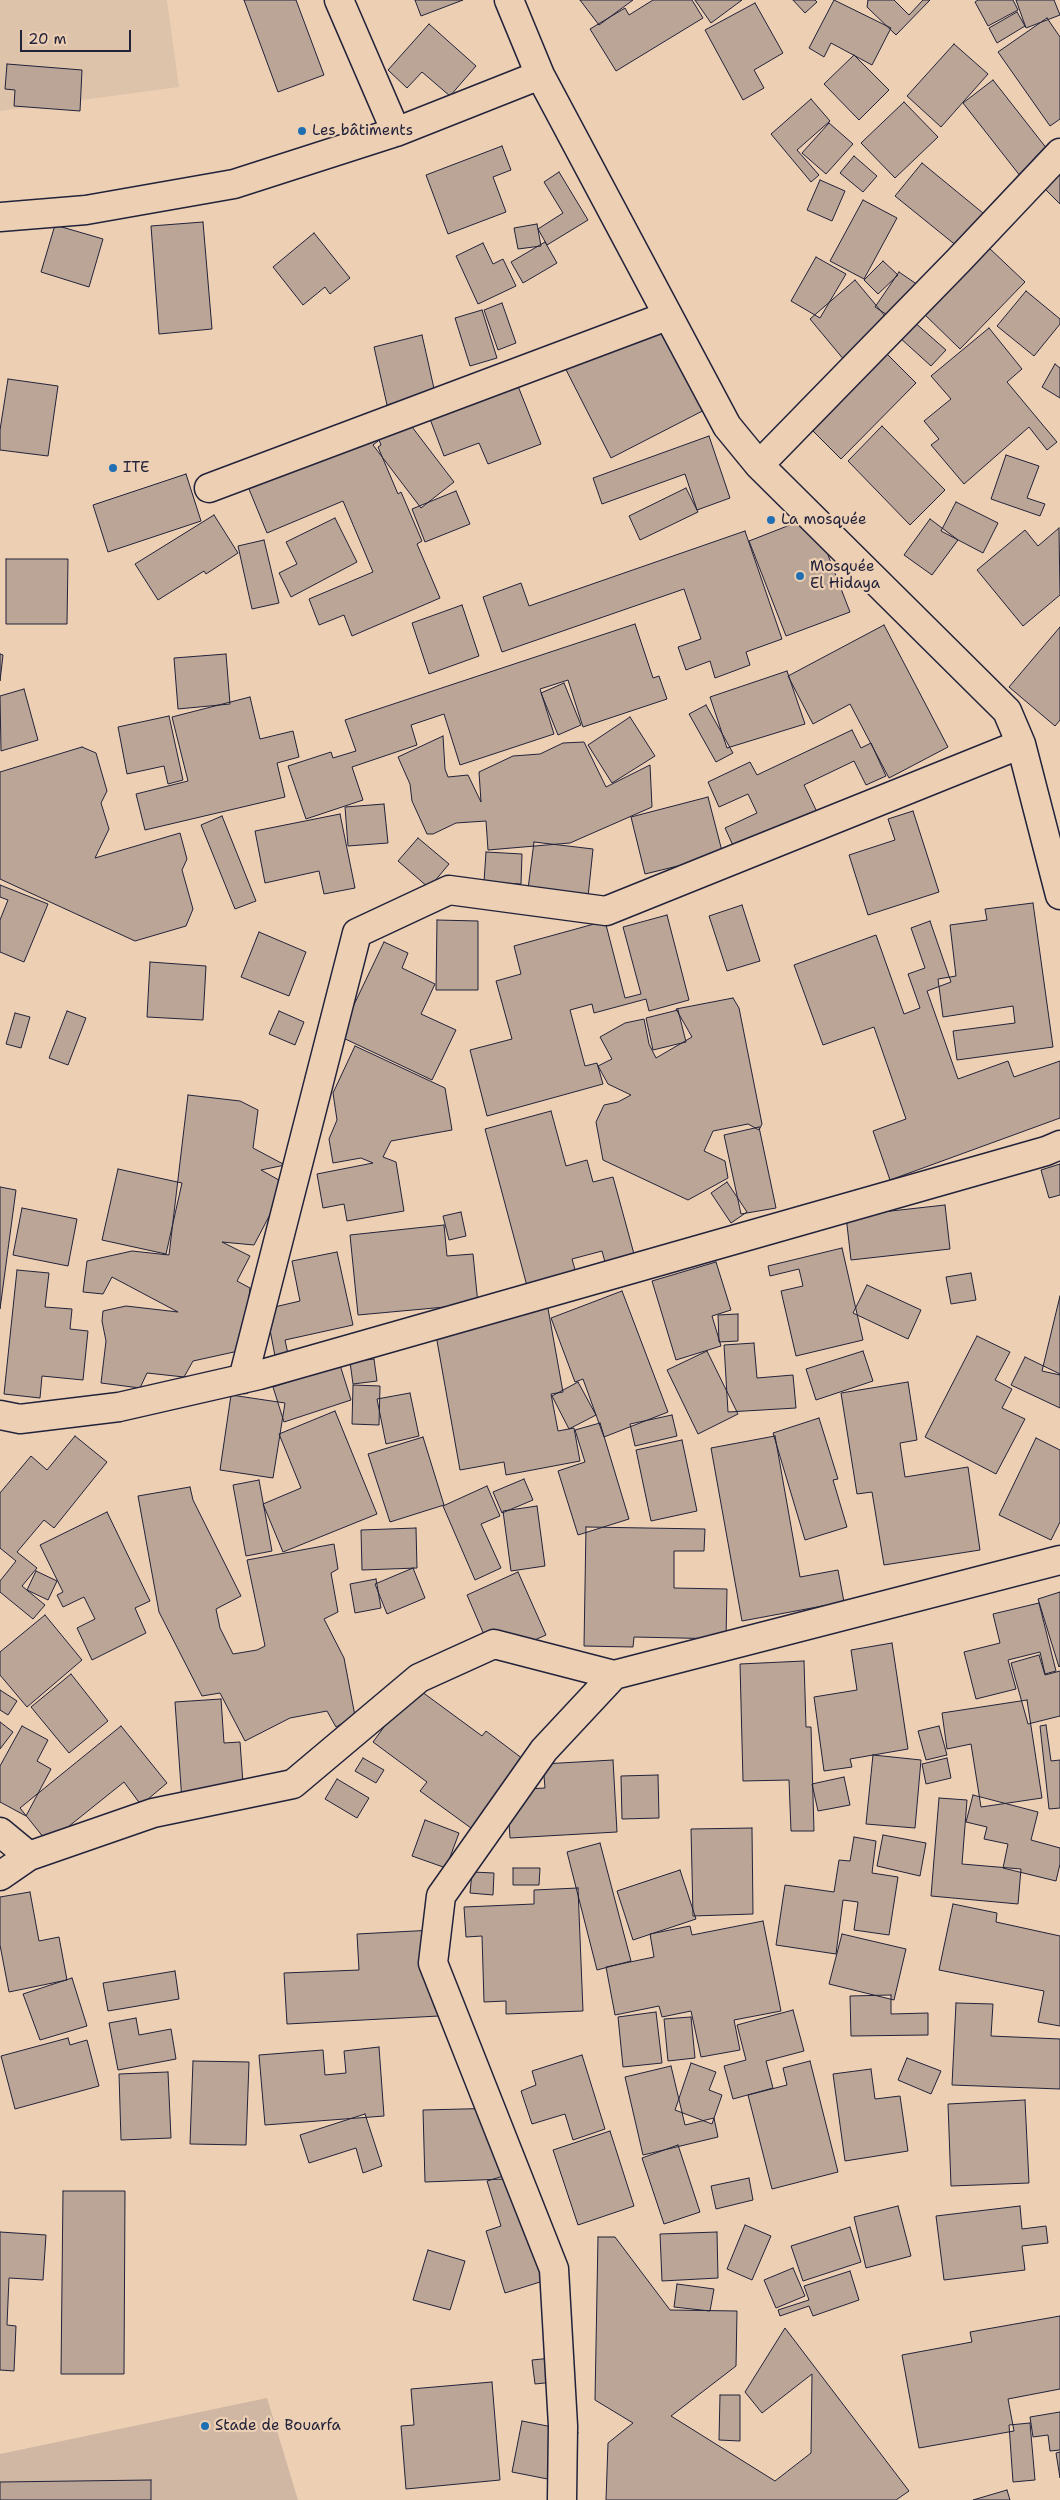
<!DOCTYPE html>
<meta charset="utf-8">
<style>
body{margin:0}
#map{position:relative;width:1060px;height:2500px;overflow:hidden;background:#edd0b4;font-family:"Shantell Sans",sans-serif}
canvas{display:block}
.scale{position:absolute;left:20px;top:30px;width:111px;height:22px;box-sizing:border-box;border:2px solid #22223b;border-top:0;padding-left:6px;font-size:15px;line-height:18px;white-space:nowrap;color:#22223b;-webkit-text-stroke:4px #edd0b4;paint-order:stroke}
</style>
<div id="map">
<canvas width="1060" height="2500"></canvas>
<div class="scale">20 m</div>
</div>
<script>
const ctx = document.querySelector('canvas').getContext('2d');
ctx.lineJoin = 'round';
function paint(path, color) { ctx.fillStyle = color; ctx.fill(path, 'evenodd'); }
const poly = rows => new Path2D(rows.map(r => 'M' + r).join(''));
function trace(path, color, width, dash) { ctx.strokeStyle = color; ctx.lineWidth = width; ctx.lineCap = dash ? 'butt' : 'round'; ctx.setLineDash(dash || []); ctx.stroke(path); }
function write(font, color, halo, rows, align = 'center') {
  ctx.font = font + ' "Shantell Sans",sans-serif'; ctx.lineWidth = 4.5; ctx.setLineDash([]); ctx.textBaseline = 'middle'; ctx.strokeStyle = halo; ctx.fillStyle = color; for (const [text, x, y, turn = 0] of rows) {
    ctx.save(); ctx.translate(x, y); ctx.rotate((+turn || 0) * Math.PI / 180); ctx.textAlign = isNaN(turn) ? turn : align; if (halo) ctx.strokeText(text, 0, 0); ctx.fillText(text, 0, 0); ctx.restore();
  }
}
paint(poly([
 [0,0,167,0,179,87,0,111]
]), '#dec3ab');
paint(poly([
 [267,2398,298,2500,0,2500,0,2454]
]), '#d0b7a3');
const building = poly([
 [244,0,296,0,324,75,278,92,244,0],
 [415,0,463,0,421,16,415,0],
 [580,0,633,0,599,25,580,0],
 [653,0,692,0,703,18,616,71,590,29,625,8,629,15,653,0],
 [695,0,742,0,711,23,695,0],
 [793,0,815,0,817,2,805,13,793,0],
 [834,0,891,28,872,65,831,43,824,57,809,48,834,0],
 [868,0,894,0,909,15,923,0,930,0,896,35,867,7,868,0],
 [978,0,1013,0,1018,10,988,26,975,2,978,0],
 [1016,0,1054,0,1060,15,1026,28,1016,0],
 [755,3,783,53,754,70,764,88,743,100,705,30,755,3],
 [1017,12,1025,26,997,43,989,28,1017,12],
 [1047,18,1060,37,1060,119,1050,126,998,52,1047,18],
 [429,24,476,66,450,96,422,72,407,88,388,70,429,24],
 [954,44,988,74,941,127,907,96,954,44],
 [854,55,889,90,859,120,824,84,854,55],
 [7,64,82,70,80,111,14,106,15,90,5,89,7,64],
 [993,80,1051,154,1021,177,963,103,993,80],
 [811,99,830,121,797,150,819,175,811,182,771,134,811,99],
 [904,102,938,137,895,178,861,143,904,102],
 [829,123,853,144,826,174,802,153,829,123],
 [502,146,511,170,493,177,506,212,448,234,426,175,502,146],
 [854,156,877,176,863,192,840,173,854,156],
 [1060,160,1060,204,1038,182,1060,160],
 [922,163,989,218,963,251,895,196,922,163],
 [559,172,588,220,547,245,538,229,563,213,544,182,559,172],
 [820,180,845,191,832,221,807,210,820,180],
 [863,200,897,218,864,279,830,261,863,200],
 [203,222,212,329,159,334,151,226,203,222],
 [537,224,541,246,518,249,514,228,537,224],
 [55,225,103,239,89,287,41,272,55,225],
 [314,233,350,278,330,294,325,287,303,305,273,267,314,233],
 [545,242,557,263,523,283,511,262,545,242],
 [483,243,493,264,503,259,516,286,478,304,456,256,483,243],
 [987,246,1025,282,960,349,921,311,987,246],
 [816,257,846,274,820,318,791,301,816,257],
 [883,261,898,275,878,294,864,280,883,261],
 [899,272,918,285,895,320,875,307,899,272],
 [855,280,890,322,845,361,810,319,855,280],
 [1026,291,1060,319,1060,324,1034,356,997,326,1026,291],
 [502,303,516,343,498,350,484,310,502,303],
 [649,307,670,350,686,342,718,403,611,458,558,354,649,307],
 [482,310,497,358,470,366,455,318,482,310],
 [913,321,946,350,931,366,899,337,913,321],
 [989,328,1022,369,1007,382,1057,442,1047,450,1029,427,964,484,931,445,939,439,924,421,951,399,931,376,989,328],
 [422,335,435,393,387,405,374,347,422,335],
 [880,347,916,383,841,459,805,423,880,347],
 [1055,364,1060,368,1060,398,1042,387,1055,364],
 [512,371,541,444,488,464,479,443,444,456,430,419,512,371],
 [8,379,58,386,48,456,0,450,0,430,8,379],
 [370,417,381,445,378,447,398,494,401,492,422,541,417,544,440,598,352,636,344,615,319,625,309,599,373,572,343,501,267,533,242,472,370,417],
 [406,419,454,482,421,508,373,445,406,419],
 [882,426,945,490,910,525,848,461,882,426],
 [709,436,730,498,697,510,685,474,602,504,593,478,709,436],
 [1006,455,1039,466,1027,498,1045,504,1040,516,991,499,1006,455],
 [186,474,201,521,108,552,93,505,186,474],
 [686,488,698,512,640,540,629,516,686,488],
 [456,491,470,524,425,542,412,509,456,491],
 [956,502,998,523,983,553,941,531,956,502],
 [214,515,238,553,206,574,204,571,158,600,135,564,214,515],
 [813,516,850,612,786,636,749,541,813,516],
 [335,518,357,562,291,597,279,573,297,564,286,542,335,518],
 [930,519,958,540,932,575,904,555,930,519],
 [1059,528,1060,595,1023,626,977,570,1025,530,1038,546,1059,528],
 [745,531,782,639,746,652,750,665,715,678,710,661,686,670,678,647,701,639,684,589,502,652,483,597,521,583,529,606,745,531],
 [264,540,279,603,252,609,238,546,264,540],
 [6,559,68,559,67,624,6,624,6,559],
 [462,605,479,656,429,674,412,623,462,605],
 [635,624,653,678,659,676,667,699,583,727,568,680,540,689,554,734,460,765,444,714,411,725,417,745,352,767,363,800,306,819,288,766,331,752,333,758,356,751,345,720,635,624],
 [884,625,948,747,889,778,850,704,813,724,788,676,884,625],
 [1060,627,1060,720,1055,726,1009,687,1060,627],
 [0,654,3,655,0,681,0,654],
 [226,654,230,704,178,709,174,658,226,654],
 [787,671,805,724,727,748,710,697,787,671],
 [564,683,581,725,558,735,541,693,564,683],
 [24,689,38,740,1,751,0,696,24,689],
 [250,697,260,739,293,731,299,757,277,763,285,797,145,830,136,794,188,781,172,717,250,697],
 [706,705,733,753,716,762,689,714,706,705],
 [169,716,183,780,168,784,164,766,127,774,118,727,169,716],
 [630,717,655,756,612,783,588,745,630,717],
 [852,730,861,748,871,743,886,776,866,785,854,761,804,785,818,814,736,852,725,828,757,813,748,794,719,807,708,782,750,762,757,775,852,730],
 [443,736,445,769,448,777,468,775,481,802,479,772,513,756,540,754,563,743,584,742,606,787,650,765,652,807,570,843,488,850,486,821,456,823,433,834,427,834,412,801,410,784,398,757,443,736],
 [82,747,96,753,107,791,101,803,109,829,95,858,180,833,187,859,182,870,193,909,186,926,135,941,0,879,0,772,82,747],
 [708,797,723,855,645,874,631,817,708,797],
 [384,804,388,843,348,846,345,807,384,804],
 [913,811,939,892,868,915,849,855,895,840,888,819,913,811],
 [340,814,355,888,324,894,319,871,265,883,255,831,340,814],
 [222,816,256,901,235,909,201,825,222,816],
 [418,838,449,864,429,888,398,861,418,838],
 [534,842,593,849,588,897,528,889,534,842],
 [486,852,522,854,521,884,484,882,486,852],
 [0,885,48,904,24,962,0,952,0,920,8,900,0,897,0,885],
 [1033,903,1053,1047,957,1060,953,1031,1015,1023,1013,1006,943,1017,938,979,956,976,950,925,987,920,985,909,1033,903],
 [742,905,760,961,727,971,709,916,742,905],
 [667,915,689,1000,649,1011,646,999,594,1013,592,1004,570,1010,585,1066,597,1063,603,1084,487,1116,470,1050,512,1039,496,981,521,974,514,946,605,921,625,998,641,994,623,927,667,915],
 [437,920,478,921,478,990,436,990,437,920],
 [930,921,951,982,927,991,958,1079,1008,1061,1014,1077,1060,1061,1060,1118,890,1180,873,1131,906,1119,874,1027,823,1045,794,965,876,935,904,1014,920,1008,908,974,925,968,911,928,930,921],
 [259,932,306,952,289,996,241,977,259,932],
 [384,942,408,953,402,968,435,984,421,1014,456,1030,432,1080,339,1036,384,942],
 [150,962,206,966,203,1020,147,1017,150,962],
 [733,998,739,1008,762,1124,759,1130,748,1124,713,1131,704,1151,725,1161,728,1178,688,1200,603,1160,596,1122,604,1105,618,1102,631,1095,608,1084,598,1066,612,1059,600,1037,625,1023,644,1019,649,1044,656,1058,692,1037,676,1009,733,998],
 [678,1010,686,1042,653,1050,646,1018,678,1010],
 [67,1011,86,1018,68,1065,49,1058,67,1011],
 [279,1011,304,1022,295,1045,269,1034,279,1011],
 [15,1013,30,1017,21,1048,6,1044,15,1013],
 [355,1046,445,1088,452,1130,391,1141,383,1157,396,1162,404,1211,347,1221,344,1204,323,1208,317,1174,373,1163,361,1158,333,1163,329,1139,337,1120,333,1093,355,1046],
 [188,1095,240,1101,258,1110,253,1148,285,1165,261,1170,286,1184,254,1245,222,1242,250,1256,237,1281,250,1288,243,1350,193,1361,184,1377,147,1373,140,1388,101,1383,106,1341,102,1321,103,1311,126,1306,178,1312,112,1277,103,1294,83,1292,87,1261,132,1251,169,1255,188,1095],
 [551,1111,566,1166,587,1160,593,1182,613,1177,634,1254,605,1262,602,1251,572,1259,576,1273,527,1286,485,1129,551,1111],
 [759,1127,776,1208,741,1214,724,1135,759,1127],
 [1060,1164,1060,1195,1049,1198,1041,1170,1060,1164],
 [118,1169,182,1183,166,1254,102,1240,118,1169],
 [727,1182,747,1212,731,1223,711,1193,727,1182],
 [0,1187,16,1190,0,1309,0,1187],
 [945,1205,950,1249,851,1260,846,1216,945,1205],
 [22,1208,77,1219,68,1266,13,1255,22,1208],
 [461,1212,466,1236,449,1240,443,1216,461,1212],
 [444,1225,447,1256,473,1254,478,1304,358,1315,350,1235,444,1225],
 [842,1248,863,1340,796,1356,781,1291,803,1286,799,1269,770,1276,768,1266,842,1248],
 [337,1252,353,1325,285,1340,288,1354,275,1356,266,1309,300,1301,292,1261,337,1252],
 [716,1262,731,1310,712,1316,721,1346,676,1360,652,1281,716,1262],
 [17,1270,49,1273,45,1307,72,1309,70,1329,88,1331,83,1380,42,1376,40,1398,4,1394,17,1270],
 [971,1273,976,1300,951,1304,946,1277,971,1273],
 [867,1285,921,1310,908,1339,853,1313,867,1285],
 [622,1291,668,1412,604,1437,583,1379,575,1382,551,1318,622,1291],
 [1060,1296,1060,1375,1042,1371,1060,1296],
 [547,1303,563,1392,551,1394,558,1431,574,1428,580,1461,506,1475,504,1462,460,1470,434,1324,547,1303],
 [738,1314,738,1341,719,1342,718,1315,738,1314],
 [977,1336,1010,1352,995,1380,1012,1389,1002,1408,1025,1419,996,1474,925,1437,977,1336],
 [754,1343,757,1378,793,1375,796,1408,728,1412,724,1345,754,1343],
 [707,1351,738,1414,698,1434,667,1370,707,1351],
 [863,1351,873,1381,816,1400,806,1369,863,1351],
 [1025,1357,1060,1374,1060,1408,1011,1385,1025,1357],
 [374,1359,377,1381,353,1384,350,1362,374,1359],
 [340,1365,351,1400,284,1422,273,1387,340,1365],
 [578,1382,596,1415,569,1429,552,1396,578,1382],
 [908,1382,917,1440,900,1443,905,1477,968,1467,980,1550,884,1565,872,1492,857,1494,841,1393,908,1382],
 [353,1385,380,1386,379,1425,352,1424,353,1385],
 [410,1393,419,1436,386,1444,377,1399,410,1393],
 [231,1395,285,1403,273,1478,220,1470,231,1395],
 [335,1411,377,1514,283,1552,263,1504,301,1488,279,1434,335,1411],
 [672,1415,677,1436,635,1446,630,1424,672,1415],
 [819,1418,838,1479,833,1480,847,1527,805,1540,773,1433,819,1418],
 [600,1423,629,1519,578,1535,558,1471,585,1462,575,1430,600,1423],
 [75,1436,107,1462,54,1528,44,1520,17,1552,37,1568,22,1586,45,1605,33,1619,0,1592,0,1581,16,1561,0,1548,0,1493,31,1456,47,1470,75,1436],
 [775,1436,800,1577,838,1570,844,1602,742,1621,711,1448,775,1436],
 [423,1437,444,1505,390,1522,368,1454,423,1437],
 [1036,1438,1060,1450,1060,1522,1051,1540,999,1515,1036,1438],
 [682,1440,697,1511,651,1521,636,1450,682,1440],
 [524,1479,533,1500,502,1513,493,1492,524,1479],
 [259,1480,272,1551,246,1556,233,1485,259,1480],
 [487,1486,500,1516,481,1524,501,1568,475,1580,443,1506,487,1486],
 [190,1487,193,1500,241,1596,216,1609,220,1628,233,1654,257,1650,265,1646,247,1560,334,1544,338,1569,331,1573,338,1612,324,1619,344,1658,355,1716,336,1727,327,1711,290,1718,245,1741,220,1693,202,1696,159,1612,138,1496,190,1487],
 [537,1506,545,1566,511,1571,503,1511,537,1506],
 [107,1512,150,1601,135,1608,146,1633,92,1660,77,1628,95,1619,84,1597,63,1607,57,1595,63,1592,40,1545,107,1512],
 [586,1527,705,1529,704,1551,674,1551,674,1588,727,1589,726,1639,634,1637,633,1647,584,1646,586,1527],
 [416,1528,417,1568,362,1570,361,1530,416,1528],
 [413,1568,425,1598,387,1614,375,1584,413,1568],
 [36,1571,57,1581,48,1600,27,1590,36,1571],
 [518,1572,546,1635,494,1658,467,1595,518,1572],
 [376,1579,381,1608,355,1613,350,1584,376,1579],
 [1060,1592,1060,1666,1059,1667,1038,1599,1060,1592],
 [1039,1603,1056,1671,1045,1674,1040,1652,1008,1660,1016,1689,976,1699,964,1652,1000,1643,993,1614,1039,1603],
 [45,1615,82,1660,27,1707,0,1675,0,1652,45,1615],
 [892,1643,908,1749,850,1759,852,1767,824,1771,814,1697,857,1690,851,1650,892,1643],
 [1039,1655,1045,1675,1060,1671,1060,1716,1028,1724,1011,1663,1039,1655],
 [804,1661,806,1727,811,1727,814,1831,791,1831,789,1780,743,1781,740,1664,804,1661],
 [71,1674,108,1721,69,1753,31,1707,71,1674],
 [414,1686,482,1736,486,1731,523,1759,471,1828,420,1791,427,1782,373,1742,414,1686],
 [0,1690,17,1701,8,1715,0,1710,0,1690],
 [221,1699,224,1743,240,1742,244,1797,182,1801,175,1702,221,1699],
 [1027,1700,1042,1798,981,1807,971,1744,947,1749,942,1713,1027,1700],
 [0,1722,13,1732,0,1749,0,1722],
 [1046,1725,1051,1761,1060,1760,1060,1808,1049,1809,1040,1726,1046,1725],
 [22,1726,48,1740,37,1761,51,1769,26,1816,0,1802,0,1766,22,1726],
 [121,1726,167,1783,141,1805,124,1782,48,1843,20,1808,121,1726],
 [939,1726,947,1755,926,1760,918,1731,939,1726],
 [873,1755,921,1760,915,1828,866,1824,873,1755],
 [363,1758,384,1770,376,1783,355,1771,363,1758],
 [947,1758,951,1778,926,1784,922,1764,947,1758],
 [613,1760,617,1832,510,1838,507,1790,545,1788,543,1764,613,1760],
 [658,1775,659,1818,622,1819,621,1776,658,1775],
 [844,1777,850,1805,818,1811,812,1784,844,1777],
 [337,1779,369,1798,357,1818,325,1799,337,1779],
 [973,1795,1038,1812,1031,1840,1060,1848,1060,1864,1056,1881,1003,1868,1008,1844,984,1839,987,1827,966,1822,973,1795],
 [939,1798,967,1800,962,1864,1021,1869,1018,1904,931,1896,939,1798],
 [425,1820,459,1833,446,1868,412,1856,425,1820],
 [752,1828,753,1914,693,1916,691,1829,752,1828],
 [883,1835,926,1843,920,1876,877,1866,883,1835],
 [854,1837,876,1841,872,1873,898,1877,889,1935,854,1930,858,1902,843,1900,836,1954,776,1945,785,1885,834,1892,839,1860,850,1861,854,1837],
 [600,1843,631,1961,597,1970,567,1852,600,1843],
 [513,1868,540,1868,539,1885,513,1885,513,1868],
 [680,1870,696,1919,633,1940,617,1891,680,1870],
 [472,1872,494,1873,493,1895,470,1893,472,1872],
 [578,1888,583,2011,506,2014,506,2001,484,2002,482,1936,466,1937,464,1907,534,1904,534,1890,578,1888],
 [30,1892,39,1941,59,1937,67,1980,9,1992,0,1945,0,1897,30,1892],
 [953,1904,997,1913,996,1922,1060,1936,1060,2026,1038,2022,1044,1991,939,1970,953,1904],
 [763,1921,781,2011,734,2020,740,2050,701,2057,691,2011,662,2017,659,2006,615,2015,606,1967,654,1957,650,1934,690,1926,692,1935,763,1921],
 [434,1930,439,2016,287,2024,284,1973,359,1970,357,1934,434,1930],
 [842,1934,906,1949,894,2000,829,1984,842,1934],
 [175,1971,179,1999,108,2011,103,1983,175,1971],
 [72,1978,87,2026,40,2040,23,1994,72,1978],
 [891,1995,891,2014,928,2013,928,2035,851,2036,850,1996,891,1995],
 [956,2003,993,2004,991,2036,1060,2039,1060,2089,952,2085,956,2003],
 [793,2010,804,2051,766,2061,773,2088,733,2099,724,2066,746,2060,737,2025,793,2010],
 [656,2012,662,2063,623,2067,618,2017,656,2012],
 [691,2017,695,2058,668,2061,664,2019,691,2017],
 [136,2018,139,2035,171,2029,176,2059,118,2070,109,2023,136,2018],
 [68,2038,70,2045,87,2040,99,2086,15,2109,1,2056,68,2038],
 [379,2047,384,2116,265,2125,259,2055,323,2050,325,2075,346,2073,344,2051,379,2047],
 [582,2055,605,2129,573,2140,565,2114,532,2124,521,2091,536,2085,532,2071,582,2055],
 [907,2058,941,2071,931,2094,898,2080,907,2058],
 [193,2061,249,2062,246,2145,190,2144,193,2061],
 [810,2061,838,2172,772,2189,748,2095,787,2085,783,2068,810,2061],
 [691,2063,716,2072,709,2090,722,2095,712,2124,675,2110,691,2063],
 [671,2066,685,2125,714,2118,718,2137,643,2155,625,2077,671,2066],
 [871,2069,875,2099,900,2096,908,2151,845,2161,833,2074,871,2069],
 [168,2072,171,2138,121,2140,119,2074,168,2072],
 [1025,2100,1029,2183,951,2186,948,2104,1025,2100],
 [503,2108,505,2179,425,2182,423,2110,503,2108],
 [365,2114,382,2166,363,2173,356,2148,309,2163,300,2135,365,2114],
 [610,2131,634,2206,578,2225,553,2150,610,2131],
 [678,2145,700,2212,664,2224,642,2158,678,2145],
 [523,2170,556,2277,505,2293,486,2231,501,2226,487,2181,523,2170],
 [749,2178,753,2200,716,2209,711,2186,749,2178],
 [63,2191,125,2191,124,2374,61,2374,63,2191],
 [898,2206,911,2256,866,2268,854,2217,898,2206],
 [1020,2206,1022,2229,1046,2226,1048,2243,1022,2246,1025,2270,944,2280,936,2216,1020,2206],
 [745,2225,771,2236,752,2280,727,2269,745,2225],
 [850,2227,861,2262,803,2281,791,2246,850,2227],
 [0,2232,46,2235,43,2280,9,2278,7,2325,16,2326,14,2371,0,2370,0,2232],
 [717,2232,718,2278,662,2281,660,2234,717,2232],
 [598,2237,615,2237,670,2310,737,2311,736,2366,671,2416,775,2481,811,2453,812,2374,762,2413,745,2392,785,2328,909,2491,896,2500,606,2500,608,2443,633,2423,595,2400,598,2237],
 [428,2250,465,2261,450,2310,413,2300,428,2250],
 [793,2268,805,2296,776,2308,764,2280,793,2268],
 [850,2271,859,2300,813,2316,809,2306,780,2316,778,2310,809,2300,804,2286,850,2271],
 [677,2284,714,2289,710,2311,674,2307,677,2284],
 [1060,2316,1060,2389,1008,2399,1014,2431,919,2448,902,2355,972,2342,970,2332,1060,2316],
 [552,2358,554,2382,535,2384,532,2360,552,2358],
 [492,2382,500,2480,406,2489,401,2426,414,2425,411,2389,492,2382],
 [720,2395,740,2395,740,2441,719,2440,720,2395],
 [1060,2412,1060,2450,1050,2451,1048,2435,1033,2437,1030,2417,1060,2412],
 [522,2421,578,2432,568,2483,512,2472,522,2421],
 [1030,2423,1035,2480,1013,2482,1009,2425,1030,2423],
 [1060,2452,1060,2478,1056,2453,1060,2452],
 [151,2480,151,2500,0,2500,0,2482,151,2480],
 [1007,2490,1010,2500,973,2500,1007,2490]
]);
paint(building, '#baa596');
trace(building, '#22223b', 1);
const minor = poly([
 [339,0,396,132],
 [509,0,540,75,727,426,759,465,1007,711,1021,744,1060,895],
 [0,217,86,210,234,184,396,132,540,75],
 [759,465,958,261,1060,153],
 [209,488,667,316],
 [243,1379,357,933,449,890,606,911,1021,744],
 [0,1415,20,1419,119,1407,259,1375,1046,1151,1060,1145],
 [0,1832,29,1856],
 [0,1876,29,1856,153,1813,293,1784,419,1678,494,1644,614,1675,1060,1560],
 [562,2500,563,2426,554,2269,433,1963,441,1896,544,1750,614,1675]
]);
trace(minor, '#22223b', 31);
trace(minor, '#edd0b4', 28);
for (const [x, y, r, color] of [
 [302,131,5,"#1f6fb2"],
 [113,468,5,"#1f6fb2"],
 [771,520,5,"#1f6fb2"],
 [800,576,5,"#1f6fb2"],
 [205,2426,5,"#1f6fb2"]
]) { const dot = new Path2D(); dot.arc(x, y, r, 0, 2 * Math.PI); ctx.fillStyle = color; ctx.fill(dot); trace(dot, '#edd0b4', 2); }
write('15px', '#22223b', '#edd0b4', [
 ["Les bâtiments",312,131],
 ["ITE",123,468],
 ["La mosquée",781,520],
 ["Mosquée",810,567],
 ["El Hidaya",810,584],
 ["Stade de Bouarfa",215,2426]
], 'left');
</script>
